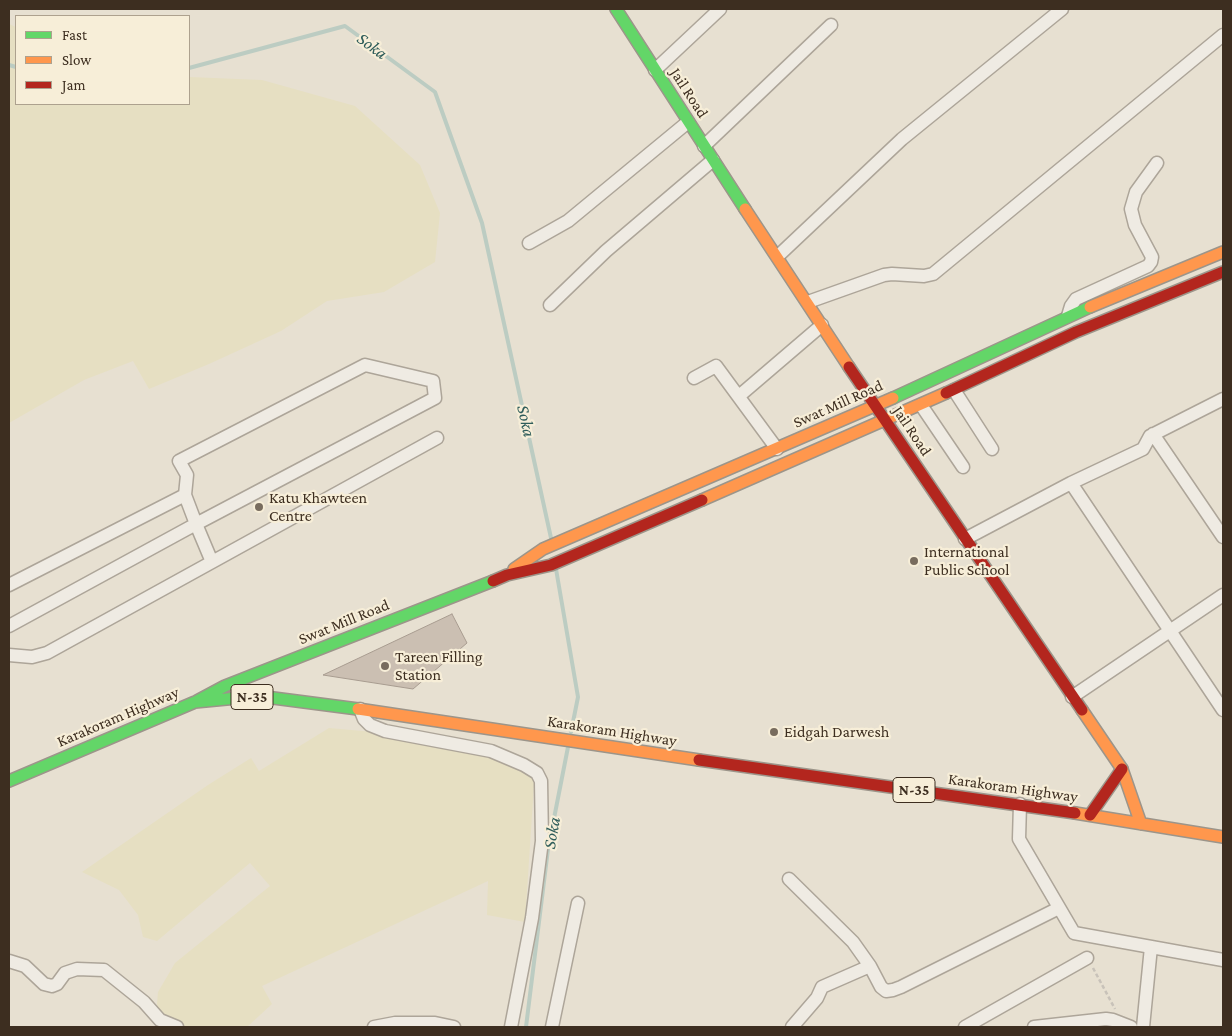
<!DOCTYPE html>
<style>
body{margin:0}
#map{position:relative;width:1232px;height:1036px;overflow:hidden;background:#e7e0d1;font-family:"Crimson Pro",serif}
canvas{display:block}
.frame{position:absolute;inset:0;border:10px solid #3d2e20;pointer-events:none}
.legend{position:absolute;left:15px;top:15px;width:175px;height:90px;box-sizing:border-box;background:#f7eed8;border:1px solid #ada18e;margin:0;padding:6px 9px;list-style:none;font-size:15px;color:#3d2e20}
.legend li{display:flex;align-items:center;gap:10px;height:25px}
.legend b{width:25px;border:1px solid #ada18e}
</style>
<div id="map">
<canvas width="1232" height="1036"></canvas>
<div class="frame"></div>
<ul class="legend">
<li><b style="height:6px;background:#63d668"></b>Fast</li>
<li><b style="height:6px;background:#ff974d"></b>Slow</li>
<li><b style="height:6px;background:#b3261e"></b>Jam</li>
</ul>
</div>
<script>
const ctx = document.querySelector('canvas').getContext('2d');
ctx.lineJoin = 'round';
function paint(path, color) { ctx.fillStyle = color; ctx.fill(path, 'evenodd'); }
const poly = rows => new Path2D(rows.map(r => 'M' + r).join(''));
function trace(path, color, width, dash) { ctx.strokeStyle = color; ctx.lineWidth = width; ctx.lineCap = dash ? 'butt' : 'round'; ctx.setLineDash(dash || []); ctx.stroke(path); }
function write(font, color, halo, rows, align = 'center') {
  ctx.font = font + ' "Crimson Pro",serif'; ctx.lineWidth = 4.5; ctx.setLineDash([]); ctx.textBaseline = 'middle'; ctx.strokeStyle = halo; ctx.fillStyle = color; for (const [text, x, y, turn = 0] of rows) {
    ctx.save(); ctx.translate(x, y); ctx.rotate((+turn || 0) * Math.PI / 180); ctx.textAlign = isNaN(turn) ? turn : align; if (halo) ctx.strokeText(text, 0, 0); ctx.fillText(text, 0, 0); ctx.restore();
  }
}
paint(poly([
 [9,24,16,27,16,104,189,104,189,77,262,80,355,106,420,165,440,213,435,262,384,292,327,301,281,331,209,364,149,389,133,361,84,380,9,423],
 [329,728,385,733,473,751,520,768,531,774,534,784,525,922,487,915,488,881,262,986,272,1004,247,1027,181,1027,160,1019,157,1004,158,992,175,963,270,886,250,863,157,941,143,937,138,915,119,890,82,872,208,785,251,758,259,771]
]), '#e6dfc2');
trace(poly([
 [9,65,16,67],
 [189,68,345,26,435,92,482,223,551,538],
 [556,569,578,697,571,732],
 [526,1027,548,849,568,747]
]), '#bcccc2', 4);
const building = poly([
 [452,614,467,643,413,689,323,675,452,614]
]);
paint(building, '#cbbfb2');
trace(building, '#a89c90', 1);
const street = poly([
 [655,70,720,9],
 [704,146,831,25],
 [529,243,568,221,688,122],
 [778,256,902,139,1062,9],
 [808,302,884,275,892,274,924,276,933,274,1223,35],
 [550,305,606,251,713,160],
 [1068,316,1071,306,1076,299,1148,266,1151,262,1152,257,1135,225,1131,209,1136,192,1157,163],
 [694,378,716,366,777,449],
 [954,390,992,449],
 [739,396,822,325],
 [921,405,963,467],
 [1153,434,1223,537],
 [1071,483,1223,710],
 [965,539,1071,483,1143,449,1150,436,1223,399],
 [9,585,185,495],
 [9,626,196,524,185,495,187,475,179,461,365,365,433,381,435,398,196,524,212,562],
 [9,655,32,657,47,653,437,438],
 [1072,697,1223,595],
 [360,709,364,719,370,725,385,731,491,751,524,765,537,773,541,781,542,841,532,918,511,1027],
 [1020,804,1019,839,1074,933,1223,960],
 [789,879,853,942,870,966,881,987,886,991,893,990,901,987,1059,908],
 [9,961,25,966,44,984,52,986,57,984,65,973,77,969,104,970,144,1002,160,1020,177,1027],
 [374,1027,395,1023,435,1023,454,1027],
 [552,1027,578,903],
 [792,1027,817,998,822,987,870,966],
 [965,1027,1087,958],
 [1034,1027,1106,1019,1113,1020,1131,1027],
 [1143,1027,1151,947]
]);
const fast = poly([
 [616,9,745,209],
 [893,398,1090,307],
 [197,701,225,686,493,581],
 [9,781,195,702,258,696,358,709]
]);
const slow = poly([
 [745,209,849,367],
 [1090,307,1223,252],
 [702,500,946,393],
 [514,569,543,549,893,398],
 [358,709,699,760],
 [1082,710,1122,769,1141,824],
 [1075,813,1223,837]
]);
const jam = poly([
 [849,367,1082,710],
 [946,393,1076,332,1223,272],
 [493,581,507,575,551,565,702,500],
 [699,760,1075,813],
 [1090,815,1122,769]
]);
trace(street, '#ada599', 15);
trace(fast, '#9c958a', 14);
trace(slow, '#9c958a', 14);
trace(jam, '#9c958a', 14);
trace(poly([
 [1093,968,1115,1009]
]), '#c8c2b9', 2.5, [4, 2.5]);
trace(street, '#efebe3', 12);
trace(fast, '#63d668', 11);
trace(slow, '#ff974d', 11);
trace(jam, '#b3261e', 11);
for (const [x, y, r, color] of [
 [259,507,5,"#786c5e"],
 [914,561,5,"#786c5e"],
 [385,666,5,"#786c5e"],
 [774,732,5,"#786c5e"]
]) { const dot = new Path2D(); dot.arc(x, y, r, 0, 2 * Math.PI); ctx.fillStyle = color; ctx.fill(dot); trace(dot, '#f7eed8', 2); }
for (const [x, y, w] of [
 [252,697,42],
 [914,790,42]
]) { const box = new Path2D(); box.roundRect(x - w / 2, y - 12.5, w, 25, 4); ctx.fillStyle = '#f7eed8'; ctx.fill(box); trace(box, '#3d2e20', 1); }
write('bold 15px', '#3d2e20', null, [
 ["N-35",252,697],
 ["N-35",914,790]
]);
write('16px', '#3d2e20', '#f7eed8', [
 ["Jail Road",689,93,57],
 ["Swat Mill Road",838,404,-24],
 ["Jail Road",912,431,56],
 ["Swat Mill Road",344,622,-22],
 ["Karakoram Highway",118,717,-23],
 ["Karakoram Highway",612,731,9],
 ["Karakoram Highway",1013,788,8]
]);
write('16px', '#3d2e20', '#f7eed8', [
 ["Katu Khawteen",269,498],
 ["Centre",269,516],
 ["International",924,552],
 ["Public School",924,570],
 ["Tareen Filling",395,657],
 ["Station",395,675],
 ["Eidgah Darwesh",784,732]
], 'left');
write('italic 18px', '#2f5d5a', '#f7eed8', [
 ["Soka",372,46,36],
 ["Soka",526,421,77],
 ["Soka",552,833,-80]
]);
</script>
